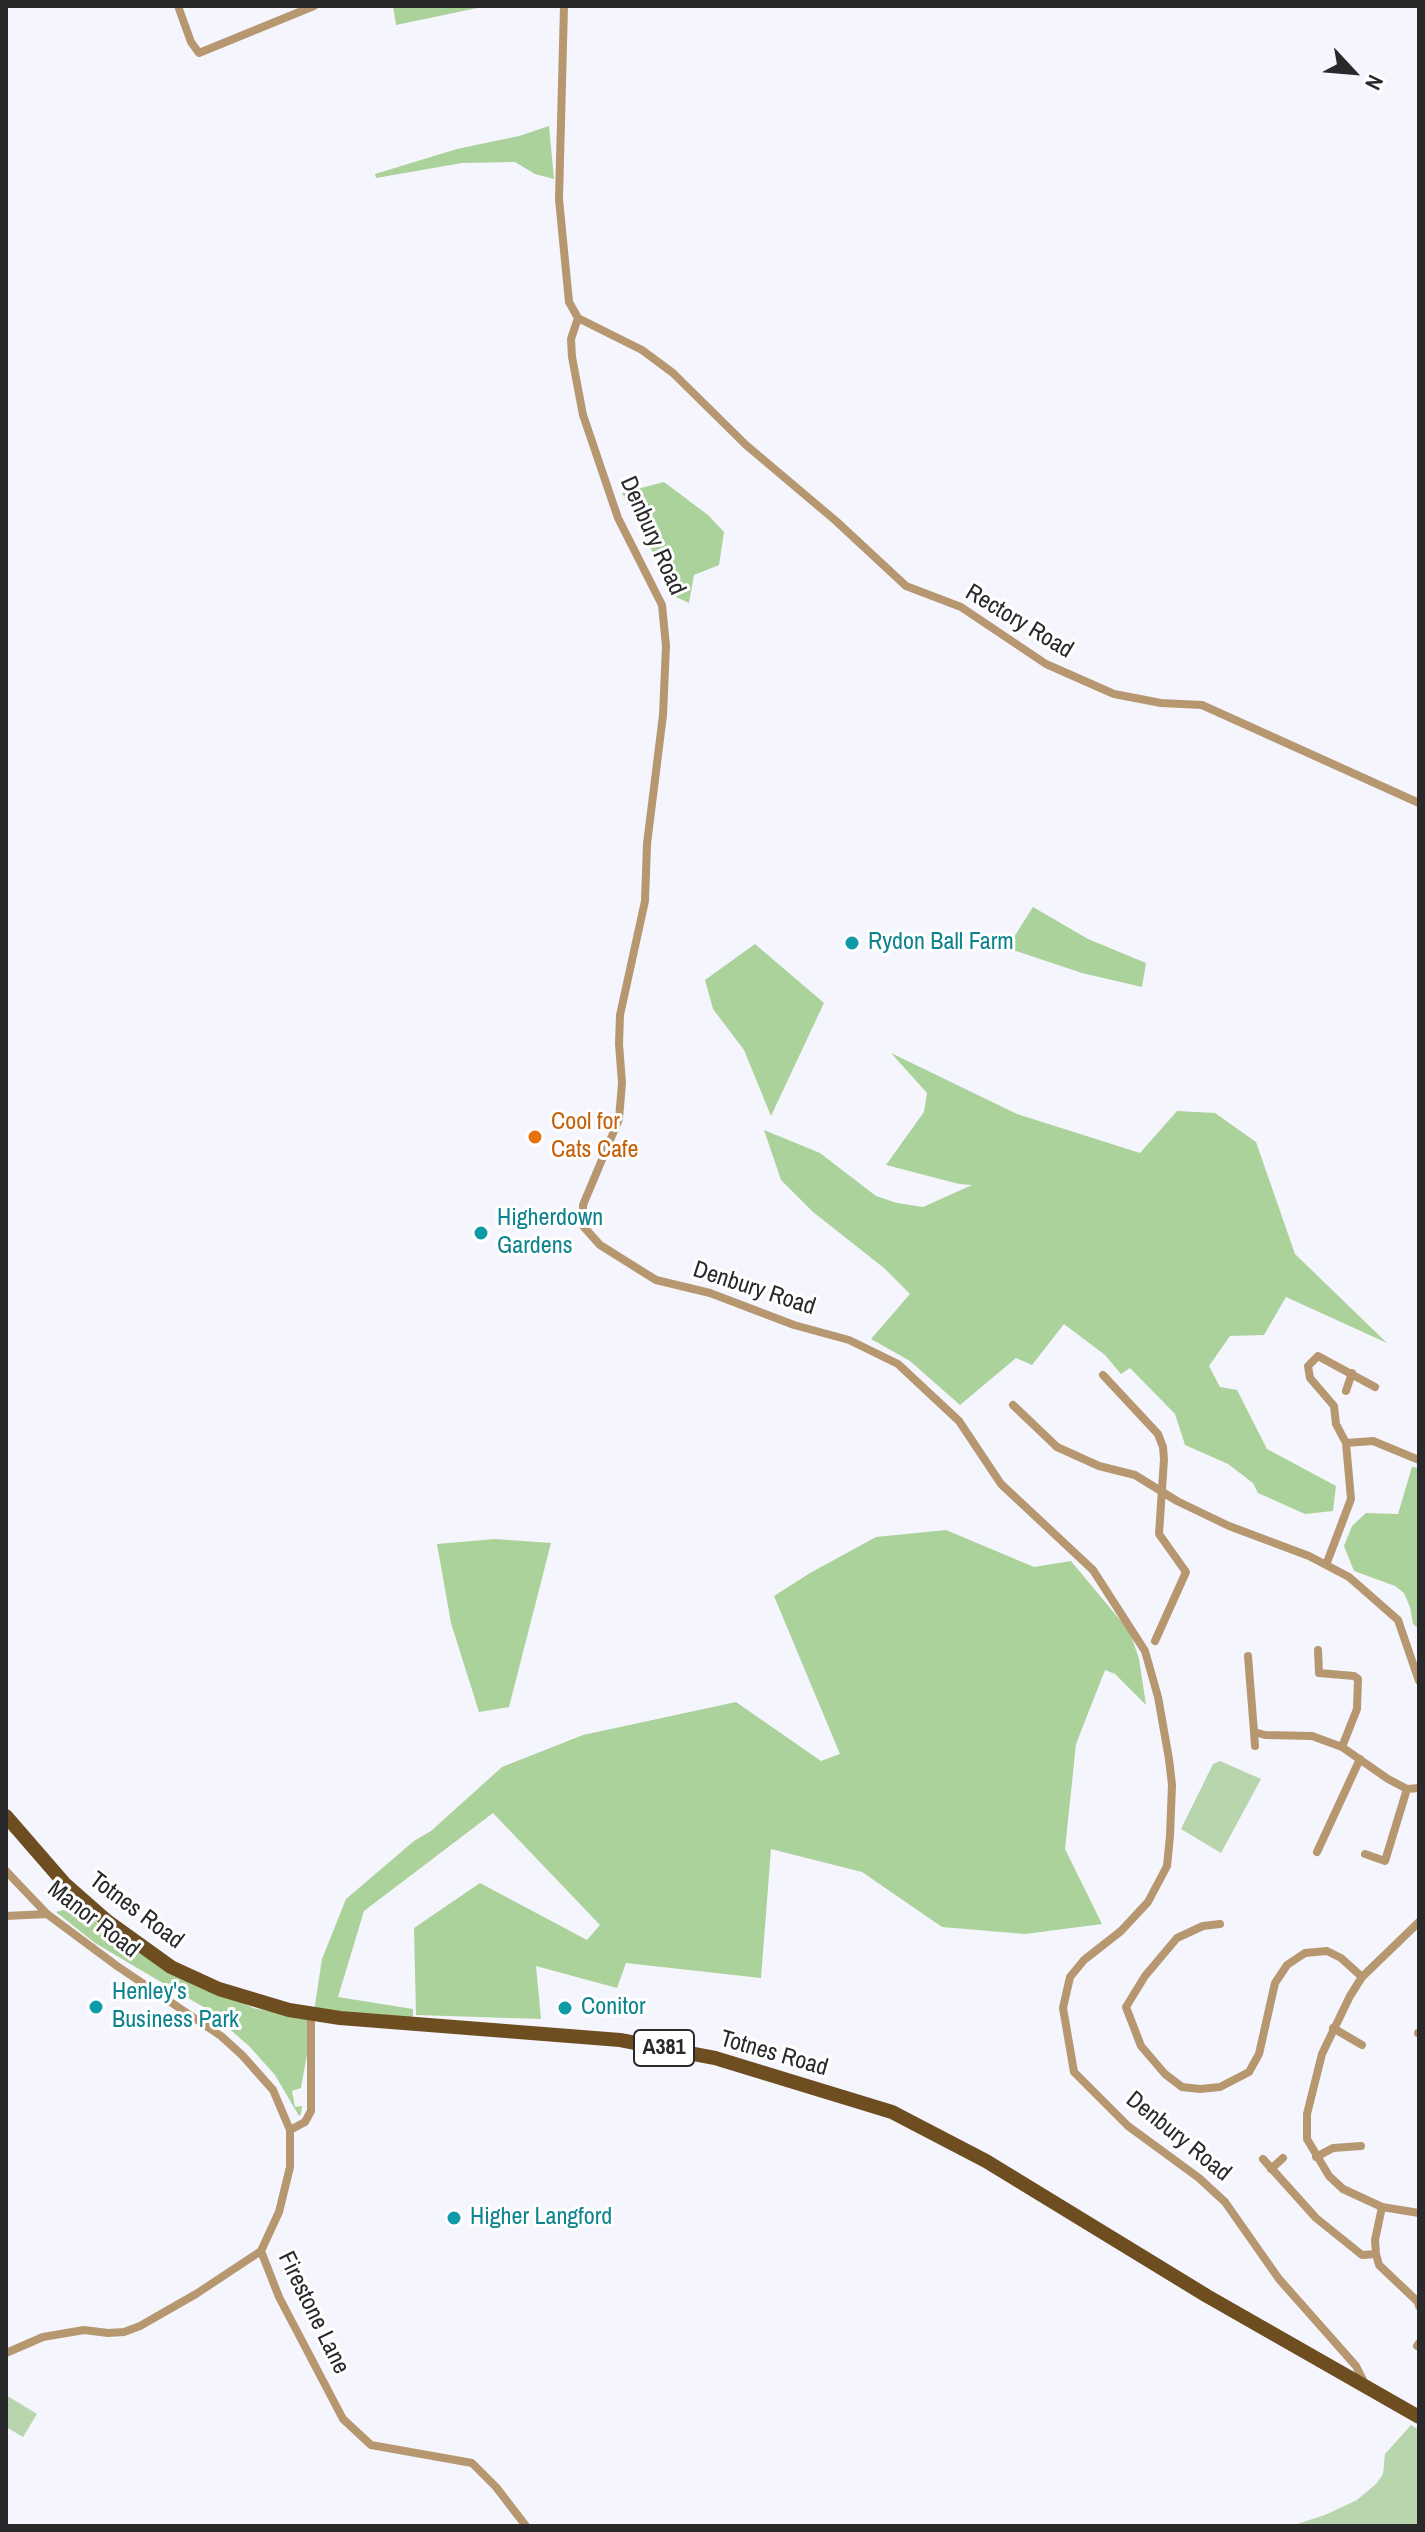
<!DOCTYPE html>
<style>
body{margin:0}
#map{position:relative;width:1425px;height:2532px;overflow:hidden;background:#f5f5fe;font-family:"Archivo Narrow",sans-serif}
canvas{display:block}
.frame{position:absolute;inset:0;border:8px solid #29292c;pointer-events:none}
.north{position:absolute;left:1313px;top:32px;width:80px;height:80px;-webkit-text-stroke:6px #fff;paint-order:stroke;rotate:116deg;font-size:22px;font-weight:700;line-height:32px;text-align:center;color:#29292c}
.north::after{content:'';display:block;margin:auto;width:28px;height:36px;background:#29292c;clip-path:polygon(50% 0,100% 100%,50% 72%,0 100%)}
</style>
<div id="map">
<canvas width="1425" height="2532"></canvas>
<div class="frame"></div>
<div class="north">N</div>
</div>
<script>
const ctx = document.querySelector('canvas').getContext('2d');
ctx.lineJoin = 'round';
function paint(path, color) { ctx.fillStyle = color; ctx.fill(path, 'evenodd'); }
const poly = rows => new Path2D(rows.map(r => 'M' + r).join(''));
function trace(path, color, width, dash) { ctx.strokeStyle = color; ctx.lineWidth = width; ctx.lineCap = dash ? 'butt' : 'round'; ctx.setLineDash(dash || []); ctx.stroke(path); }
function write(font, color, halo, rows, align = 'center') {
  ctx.font = font + ' "Archivo Narrow",sans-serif'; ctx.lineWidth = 6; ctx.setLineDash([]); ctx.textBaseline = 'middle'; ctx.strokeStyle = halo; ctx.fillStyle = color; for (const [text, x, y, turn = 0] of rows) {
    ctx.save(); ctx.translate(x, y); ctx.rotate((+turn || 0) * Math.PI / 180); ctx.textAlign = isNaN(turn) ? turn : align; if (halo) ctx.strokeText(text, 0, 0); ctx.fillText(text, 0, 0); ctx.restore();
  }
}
paint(poly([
 [1220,1761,1261,1779,1221,1853,1181,1829,1213,1764],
 [6,2395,37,2414,23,2437,6,2427],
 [1411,2425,1419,2430,1419,2526,1291,2526,1325,2515,1357,2500,1377,2483,1383,2474,1385,2454]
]), '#b9d5ad');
paint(poly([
 [393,6,487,6,396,25],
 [549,126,554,179,535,174,515,162,462,163,376,178,375,174,457,149,519,136],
 [664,482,708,515,724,532,719,565,694,575,689,603,676,597,622,493],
 [1033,907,1088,939,1146,963,1142,987,1082,973,1007,948],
 [755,944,824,1003,771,1116,744,1050,713,1009,705,980],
 [891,1053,1017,1114,1140,1153,1177,1111,1215,1113,1256,1142,1295,1254,1387,1343,1286,1297,1264,1335,1230,1336,1209,1366,1220,1387,1237,1390,1267,1449,1336,1486,1333,1511,1305,1514,1258,1493,1253,1483,1228,1464,1185,1445,1175,1414,1130,1368,1121,1374,1105,1355,1064,1324,1032,1365,1016,1358,960,1405,910,1361,871,1339,910,1294,884,1268,813,1212,781,1180,764,1130,820,1153,876,1196,897,1203,923,1207,972,1185,959,1184,886,1165,924,1112,927,1093],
 [1412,1467,1419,1468,1418,1628,1413,1624,1410,1607,1404,1593,1395,1586,1354,1571,1344,1546,1352,1526,1366,1513,1398,1514],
 [946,1530,1034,1567,1071,1561,1130,1632,1139,1659,1146,1705,1115,1674,1105,1670,1076,1744,1065,1849,1102,1924,1025,1934,942,1927,862,1872,771,1849,761,1978,626,1963,617,1988,536,1966,541,2019,416,2015,414,1928,480,1883,587,1940,600,1925,493,1813,364,1911,338,1997,413,2009,413,2016,409,2019,314,2011,322,1959,346,1899,414,1841,431,1831,502,1767,583,1735,736,1702,821,1761,840,1754,774,1596,810,1573,876,1537],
 [495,1539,551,1543,509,1707,479,1712,451,1623,437,1544],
 [63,1910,72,1912,83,1924,86,1915,134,1949,253,2008,308,2019,308,2049,301,2088,292,2091,295,2107,302,2106,301,2114,299,2116,275,2075,249,2046,205,2008,95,1943,56,1912]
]), '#abd29a');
trace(poly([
 [178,6,191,42,199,53,314,6],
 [564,6,559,199,569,302,578,318,642,350,673,373,746,445,836,521,906,586,961,607,1046,664,1114,694,1161,703,1202,705,1419,803],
 [578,318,571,339,572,357,583,415,618,518,662,605,666,646,663,715,647,844,645,901,620,1015,619,1044,622,1083,619,1119,583,1205,583,1226,600,1245,656,1280,710,1293,794,1325,849,1340,898,1364,959,1421,1001,1484,1093,1570,1145,1651,1158,1697,1169,1759,1172,1785,1170,1836,1167,1866,1148,1902,1121,1931,1084,1960,1070,1977,1063,2008,1074,2072,1128,2126,1199,2178,1225,2202,1279,2279,1356,2366,1365,2384],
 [1103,1375,1158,1434,1163,1447,1164,1459,1159,1534,1186,1572,1155,1641],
 [1346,1391,1352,1373],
 [1013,1405,1057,1447,1099,1466,1135,1475,1177,1501,1229,1526,1309,1556,1349,1577,1398,1620,1419,1681],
 [1346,1443,1373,1441,1419,1460],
 [1326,1565,1351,1499,1346,1443,1336,1424,1334,1406,1310,1378,1308,1366,1318,1356,1375,1387],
 [1318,1650,1319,1673,1354,1676,1358,1679,1357,1709,1342,1747],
 [1248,1656,1254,1732],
 [1255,1746,1254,1732,1265,1735,1312,1736,1342,1747,1388,1779,1407,1789,1419,1788],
 [1317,1852,1360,1759],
 [1365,1854,1385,1861,1407,1789],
 [6,1871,47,1914,117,1966,221,2036,242,2055,273,2090,290,2130,290,2167,279,2212,261,2251,279,2297,343,2419,371,2445,472,2463,496,2487,526,2526],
 [6,1916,47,1914],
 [1419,1922,1362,1977,1350,1996,1322,2054,1307,2114,1307,2139,1329,2176,1343,2189,1382,2207,1419,2213],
 [1220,1924,1203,1926,1177,1938,1145,1976,1126,2007,1141,2046,1165,2074,1182,2087,1200,2089,1220,2087,1249,2072,1259,2054,1275,1983,1287,1965,1305,1953,1327,1951,1341,1958,1362,1977],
 [1333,2028,1362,2045],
 [1418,2033,1419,2033],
 [290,2130,305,2122,311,2111,311,2013],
 [1316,2157,1333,2148,1361,2146],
 [1263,2159,1316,2218,1362,2255,1376,2254,1375,2240,1382,2207],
 [1271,2169,1283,2158],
 [1376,2254,1379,2265,1418,2302,1419,2306],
 [1417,2346,1419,2343],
 [6,2353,43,2337,84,2330,108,2333,124,2332,140,2326,196,2294,261,2251]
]), '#b6976f', 8);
trace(poly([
 [6,1816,65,1884,107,1921,171,1967,219,1989,289,2010,340,2018,620,2040,715,2058,892,2112,986,2161,1207,2296,1419,2417]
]), '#6e4e20', 14);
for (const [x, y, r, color] of [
 [852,943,8,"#0f9aa8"],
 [535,1137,8,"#e8710a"],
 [481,1233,8,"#0f9aa8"],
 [96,2007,8,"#0f9aa8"],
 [565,2008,8,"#0f9aa8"],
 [454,2218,8,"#0f9aa8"]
]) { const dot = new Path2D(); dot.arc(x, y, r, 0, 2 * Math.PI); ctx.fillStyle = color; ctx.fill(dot); trace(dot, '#fff', 3); }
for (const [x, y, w] of [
 [664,2048,60]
]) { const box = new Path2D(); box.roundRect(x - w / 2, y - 18, w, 36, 6); ctx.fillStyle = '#fff'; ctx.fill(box); trace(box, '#29292c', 2); }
write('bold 22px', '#29292c', null, [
 ["A381",664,2048]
]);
write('24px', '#29292c', '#fff', [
 ["Denbury Road",652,536,66],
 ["Rectory Road",1019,622,31],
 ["Denbury Road",754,1289,18],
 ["Totnes Road",136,1911,37],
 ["Manor Road",93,1920,38],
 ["Totnes Road",774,2054,16],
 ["Denbury Road",1178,2137,39],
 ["Firestone Lane",313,2313,64]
]);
write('24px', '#0d838f', '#fff', [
 ["Rydon Ball Farm",868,943],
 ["Higherdown",497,1219],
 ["Gardens",497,1247],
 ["Henley's",112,1993],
 ["Business Park",112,2021],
 ["Conitor",581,2008],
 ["Higher Langford",470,2218]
], 'left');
write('24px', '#c56008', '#fff', [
 ["Cool for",551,1123],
 ["Cats Cafe",551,1151]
], 'left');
</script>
